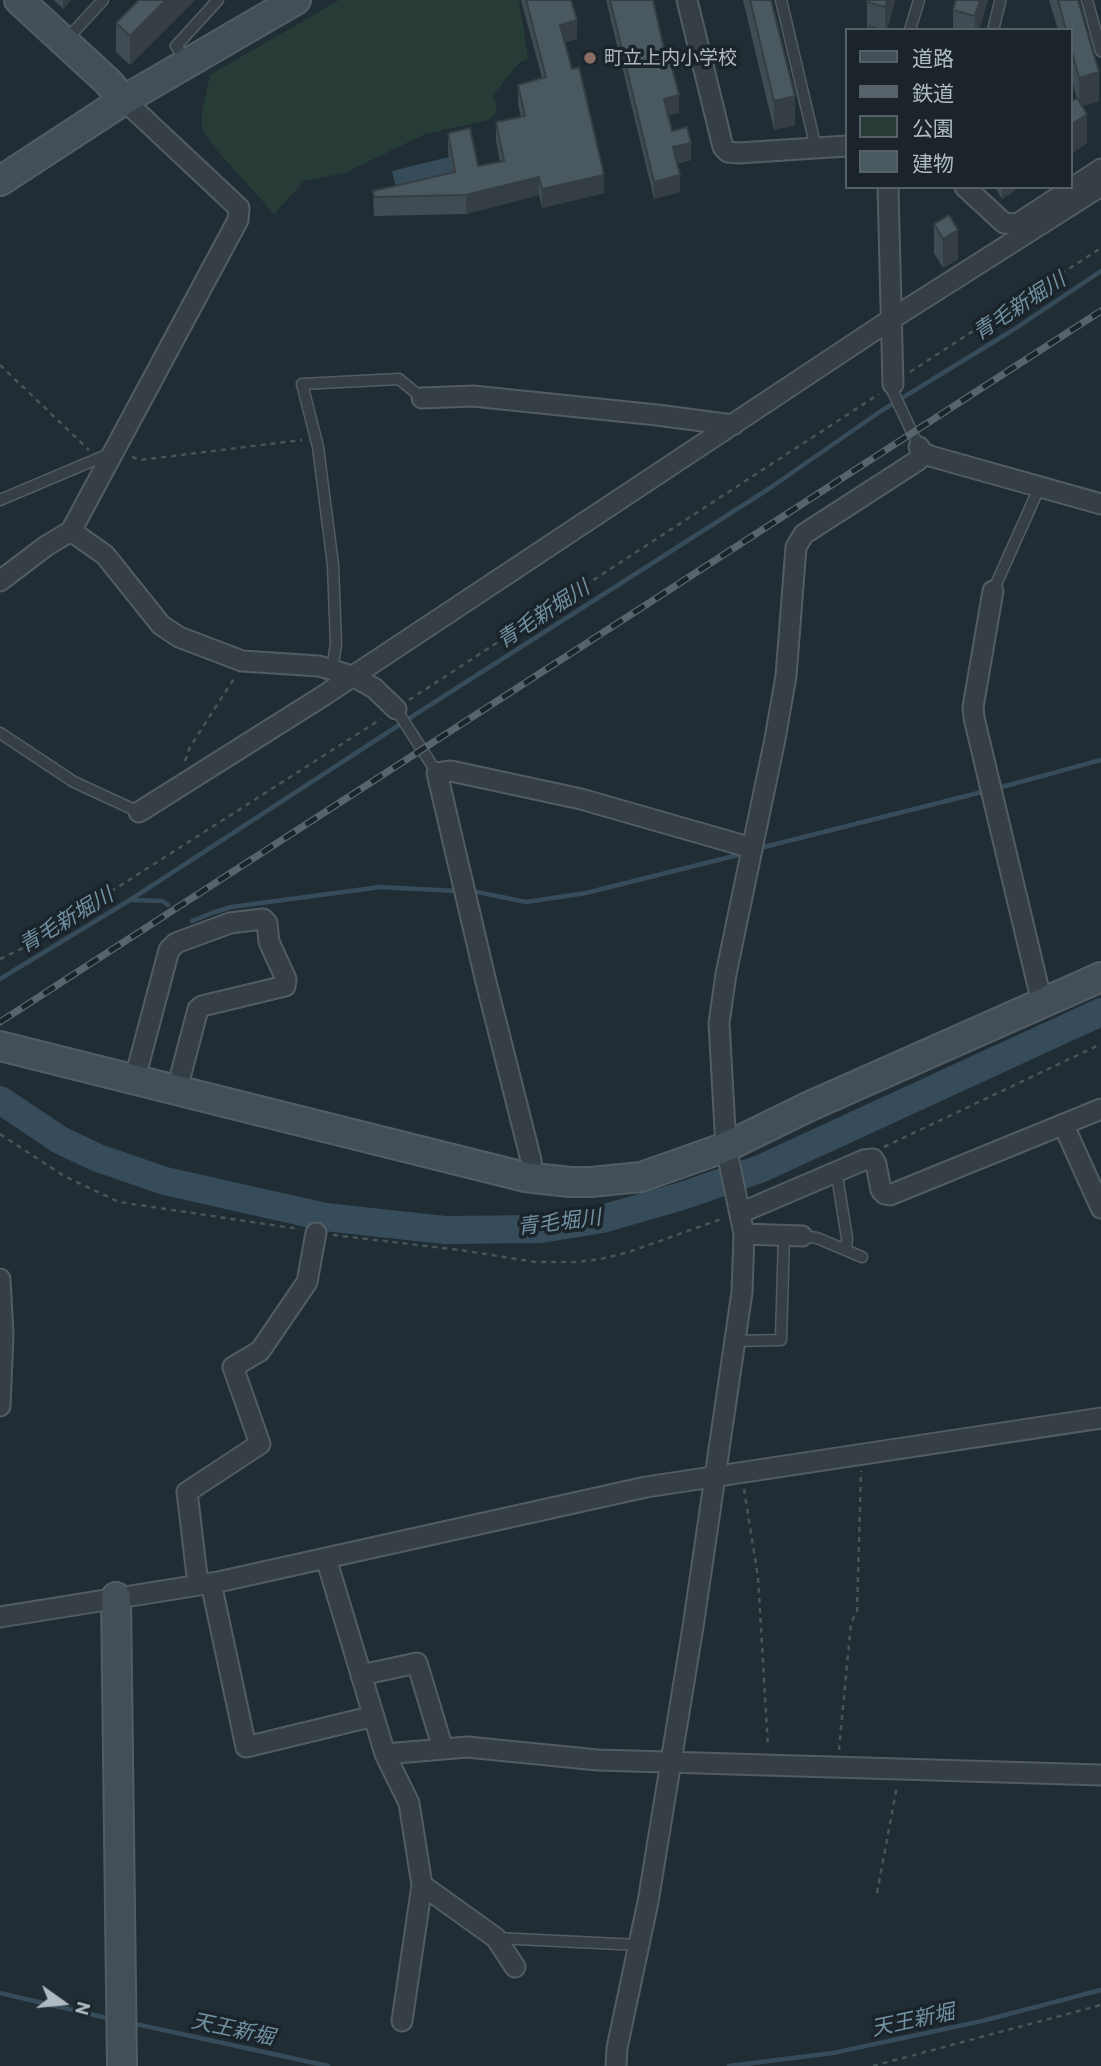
<!DOCTYPE html>
<meta charset="utf-8">
<style>
body{margin:0}
#map{position:relative;width:1101px;height:2066px;overflow:hidden;background:#212d34;font-family:Barlow,"Noto Sans JP",sans-serif}
canvas{display:block}
.legend{position:absolute;left:845px;top:28px;width:228px;height:161px;box-sizing:border-box;background:#1a242a;border:2px solid #566067;margin:0;padding:9px 12px;list-style:none;font-size:21px;color:#afbac2}
.legend li{display:flex;align-items:center;gap:14px;height:35px}
.legend b{width:35px;border:2px solid #566067}
.north{position:absolute;left:28px;top:1968px;width:70px;height:70px;-webkit-text-stroke:5px #1a242a;paint-order:stroke;rotate:105deg;font-size:19px;font-weight:700;line-height:28px;text-align:center;color:#afbac2}
.north::after{content:'';display:block;margin:auto;width:24px;height:32px;background:#afbac2;clip-path:polygon(50% 0,100% 100%,50% 72%,0 100%)}
</style>
<div id="map">
<canvas width="1101" height="2066"></canvas>
<ul class="legend">
<li><b style="height:9px;background:#434f58"></b>道路</li>
<li><b style="height:9px;background:#57646c"></b>鉄道</li>
<li><b style="height:19px;background:#273b37"></b>公園</li>
<li><b style="height:19px;background:#4a5860"></b>建物</li>
</ul>
<div class="north">N</div>
</div>
<script>
const ctx = document.querySelector('canvas').getContext('2d');
ctx.lineJoin = 'round';
function paint(path, color) { ctx.fillStyle = color; ctx.fill(path, 'evenodd'); }
const poly = rows => new Path2D(rows.map(r => 'M' + r).join(''));
function trace(path, color, width, dash) { ctx.strokeStyle = color; ctx.lineWidth = width; ctx.lineCap = dash ? 'butt' : 'round'; ctx.setLineDash(dash || []); ctx.stroke(path); }
function write(font, color, halo, rows, align = 'center') {
  ctx.font = font + ' Barlow,"Noto Sans JP",sans-serif'; ctx.lineWidth = 7; ctx.setLineDash([]); ctx.textBaseline = 'middle'; ctx.strokeStyle = halo; ctx.fillStyle = color; for (const [text, x, y, turn = 0] of rows) {
    ctx.save(); ctx.translate(x, y); ctx.rotate((+turn || 0) * Math.PI / 180); ctx.textAlign = isNaN(turn) ? turn : align; if (halo) ctx.strokeText(text, 0, 0); ctx.fillText(text, 0, 0); ctx.restore();
  }
}
paint(poly([
 [339,0,519,0,528,59,519,63,493,95,497,108,495,114,489,120,425,134,345,173,304,181,274,214,214,147,202,128,202,113,210,75]
]), '#273b37');
paint(poly([
 [449,157,455,191,400,204,392,171]
]), '#364c5a');
trace(poly([
 [998,788,1101,760],
 [764,847,982,792],
 [472,891,526,902,586,893,738,855],
 [132,900,162,901,168,905],
 [192,921,212,913,231,907,380,887,456,891],
 [0,979,130,900,416,714,770,488,881,411,1013,330,1101,271],
 [0,1993,111,2019],
 [131,2023,328,2066],
 [729,2066,833,2053,982,2021,1101,1990]
]), '#364c5a', 4.5);
trace(poly([
 [0,1100,60,1140,98,1158,165,1181,325,1217,445,1230,541,1229,602,1219,682,1196,760,1169,1101,1012]
]), '#364c5a', 28);
const lane = poly([
 [781,0,816,148],
 [1087,0,1101,51],
 [910,30,919,0],
 [993,30,1000,2],
 [67,39,103,0],
 [186,60,176,46,218,0],
 [893,384,893,392,919,447],
 [0,500,111,453],
 [993,591,1040,486],
 [332,670,336,644,333,565,318,447,302,384,399,379,422,398],
 [396,709,437,773],
 [0,733,74,782,139,812],
 [834,1173,838,1182,847,1238,846,1250],
 [802,1236,817,1238,862,1257],
 [735,1341,781,1340,784,1235],
 [497,1938,639,1945]
]);
const street = poly([
 [687,0,723,147,728,152,738,153,847,146],
 [888,187,893,384],
 [965,187,1004,223,1017,224,1101,169],
 [422,398,473,396,657,415,733,425],
 [919,447,922,452,930,456,1101,504],
 [71,531,105,555,161,625,179,637,242,661,319,666,352,676,374,688,396,709],
 [0,581,46,546,71,531,238,220,239,208,124,100],
 [993,591,973,707,974,718,1042,1003],
 [139,812,323,696,890,320,1101,186],
 [135,1078,169,950,176,943,230,923,263,919,267,923,269,942,286,979,285,986,202,1006,198,1009,177,1089],
 [1064,1126,1101,1208],
 [532,1179,531,1160,486,982,437,773,451,771,581,799,752,848],
 [740,1213,864,1160,873,1159,876,1164,881,1190,885,1194,890,1195,1101,1109],
 [744,1234,802,1236],
 [0,1279,3,1334,0,1406],
 [326,1558,385,1754,467,1747,598,1760,1101,1775],
 [211,1583,246,1747,374,1716],
 [198,1584,187,1492,260,1444,233,1367,260,1351,307,1282,316,1233],
 [0,1617,218,1582,646,1487,1101,1418],
 [361,1675,417,1663,443,1749],
 [385,1754,409,1803,422,1885,402,2021],
 [422,1885,496,1938,515,1967],
 [616,2066,617,2048,648,1902,693,1627,742,1292,744,1234,726,1147,719,1023,726,974,775,739,786,676,796,547,804,534,917,461,924,454]
]);
const secondary = poly([
 [19,0,107,81,124,100],
 [0,181,124,100,296,0],
 [0,1046,525,1177,570,1182,591,1182,641,1177,726,1147,810,1106,1101,977],
 [116,1597,122,2066]
]);
trace(lane, '#525d63', 13);
trace(street, '#525d63', 23);
trace(secondary, '#525d63', 32);
trace(poly([
 [0,365,89,450],
 [910,372,1101,248],
 [132,457,140,460,302,440],
 [409,700,879,394],
 [185,761,190,747,235,677],
 [0,959,21,949,381,719],
 [0,1134,64,1176,119,1202,299,1229],
 [884,1147,1101,1044],
 [333,1235,460,1250,535,1262,576,1262,601,1259,629,1252,724,1218],
 [744,1489,758,1577,768,1747],
 [839,1750,851,1623,857,1611,861,1471],
 [877,1893,897,1786],
 [873,2066,1101,2005]
]), '#455755', 2.5, [5, 5]);
trace(lane, '#353f45', 10);
trace(street, '#353f45', 19);
trace(secondary, '#434f58', 28);
const rail = poly([
 [0,1022,1101,311]
]);
trace(rail, '#57646c', 7);
trace(rail, '#1a242a', 4.5, [13]);
paint(poly([
 [54,0,71,0,63,9],
 [139,0,195,0,130,65,116,52,116,23],
 [521,0,571,0,577,39,565,42,604,193,542,208,539,195,466,214,374,216,373,191,452,173,448,152,448,133,478,166,500,162,496,141,496,122,521,117,518,104,518,85,542,78],
 [606,0,653,0,679,113,668,115,672,131,691,160,677,164,680,192,654,199],
 [743,0,771,0,795,125,774,130],
 [895,0,887,30,867,30,867,2],
 [988,0,979,30,953,30,953,10],
 [1049,0,1078,0,1099,101,1082,106,1087,143,1071,154,1071,102,1077,99,1071,78,1071,30,1058,30],
 [995,187,1020,187,1002,199],
 [934,224,958,259,943,268,934,253]
]), '#404c53');
paint(poly([
 [63,0,71,0,63,9],
 [166,0,195,0,130,65,130,36],
 [887,0,895,0,887,30,885,30,885,7],
 [980,0,988,0,979,30,975,30,975,16],
 [577,20,577,39,560,43,560,25],
 [1099,72,1099,101,1079,107,1079,78],
 [679,95,679,113,664,117,664,99],
 [795,96,795,125,774,130,774,101],
 [1087,114,1087,143,1071,154,1071,125],
 [691,143,691,160,673,165,673,147],
 [604,175,604,193,542,208,542,189],
 [680,175,680,192,654,199,654,182],
 [539,177,539,195,466,214,466,195],
 [1002,187,1020,187,1002,199],
 [958,230,958,259,943,268,943,239]
]), '#343e43');
const building = poly([
 [139,0,166,0,130,36,116,23,139,0],
 [526,0,571,0,577,20,560,25,572,69,579,67,604,175,542,189,539,177,466,195,374,197,373,191,455,172,448,133,470,128,478,166,504,161,496,122,525,116,518,85,546,77,526,0],
 [610,0,653,0,665,53,668,52,679,95,664,99,672,131,687,127,691,143,673,147,680,175,654,182,610,0],
 [750,0,771,0,795,96,774,101,750,0],
 [867,0,887,0,885,7,867,2,867,0],
 [956,0,980,0,975,16,953,10,956,0],
 [1058,0,1078,0,1099,72,1079,78,1071,49,1071,30,1066,30,1058,0],
 [869,26,883,30,868,30,869,26],
 [1077,98,1087,114,1071,125,1071,102,1077,98],
 [949,215,958,230,943,239,934,224,949,215]
]);
paint(building, '#4a5860');
trace(building, '#343e43', 2);
for (const [x, y, r, color] of [
 [590,58,7,"#8d6e63"]
]) { const dot = new Path2D(); dot.arc(x, y, r, 0, 2 * Math.PI); ctx.fillStyle = color; ctx.fill(dot); trace(dot, '#1a242a', 2.5); }
write('19px', '#afbac2', '#1a242a', [
 ["町立上内小学校",604,58]
], 'left');
write('italic 21px', '#7291a3', '#1a242a', [
 ["青毛新堀川",1019,306,-33],
 ["青毛新堀川",543,614,-33],
 ["青毛新堀川",66,920,-31],
 ["青毛堀川",559,1222,-7],
 ["天王新堀",913,2020,-12],
 ["天王新堀",233,2029,12]
]);
</script>
